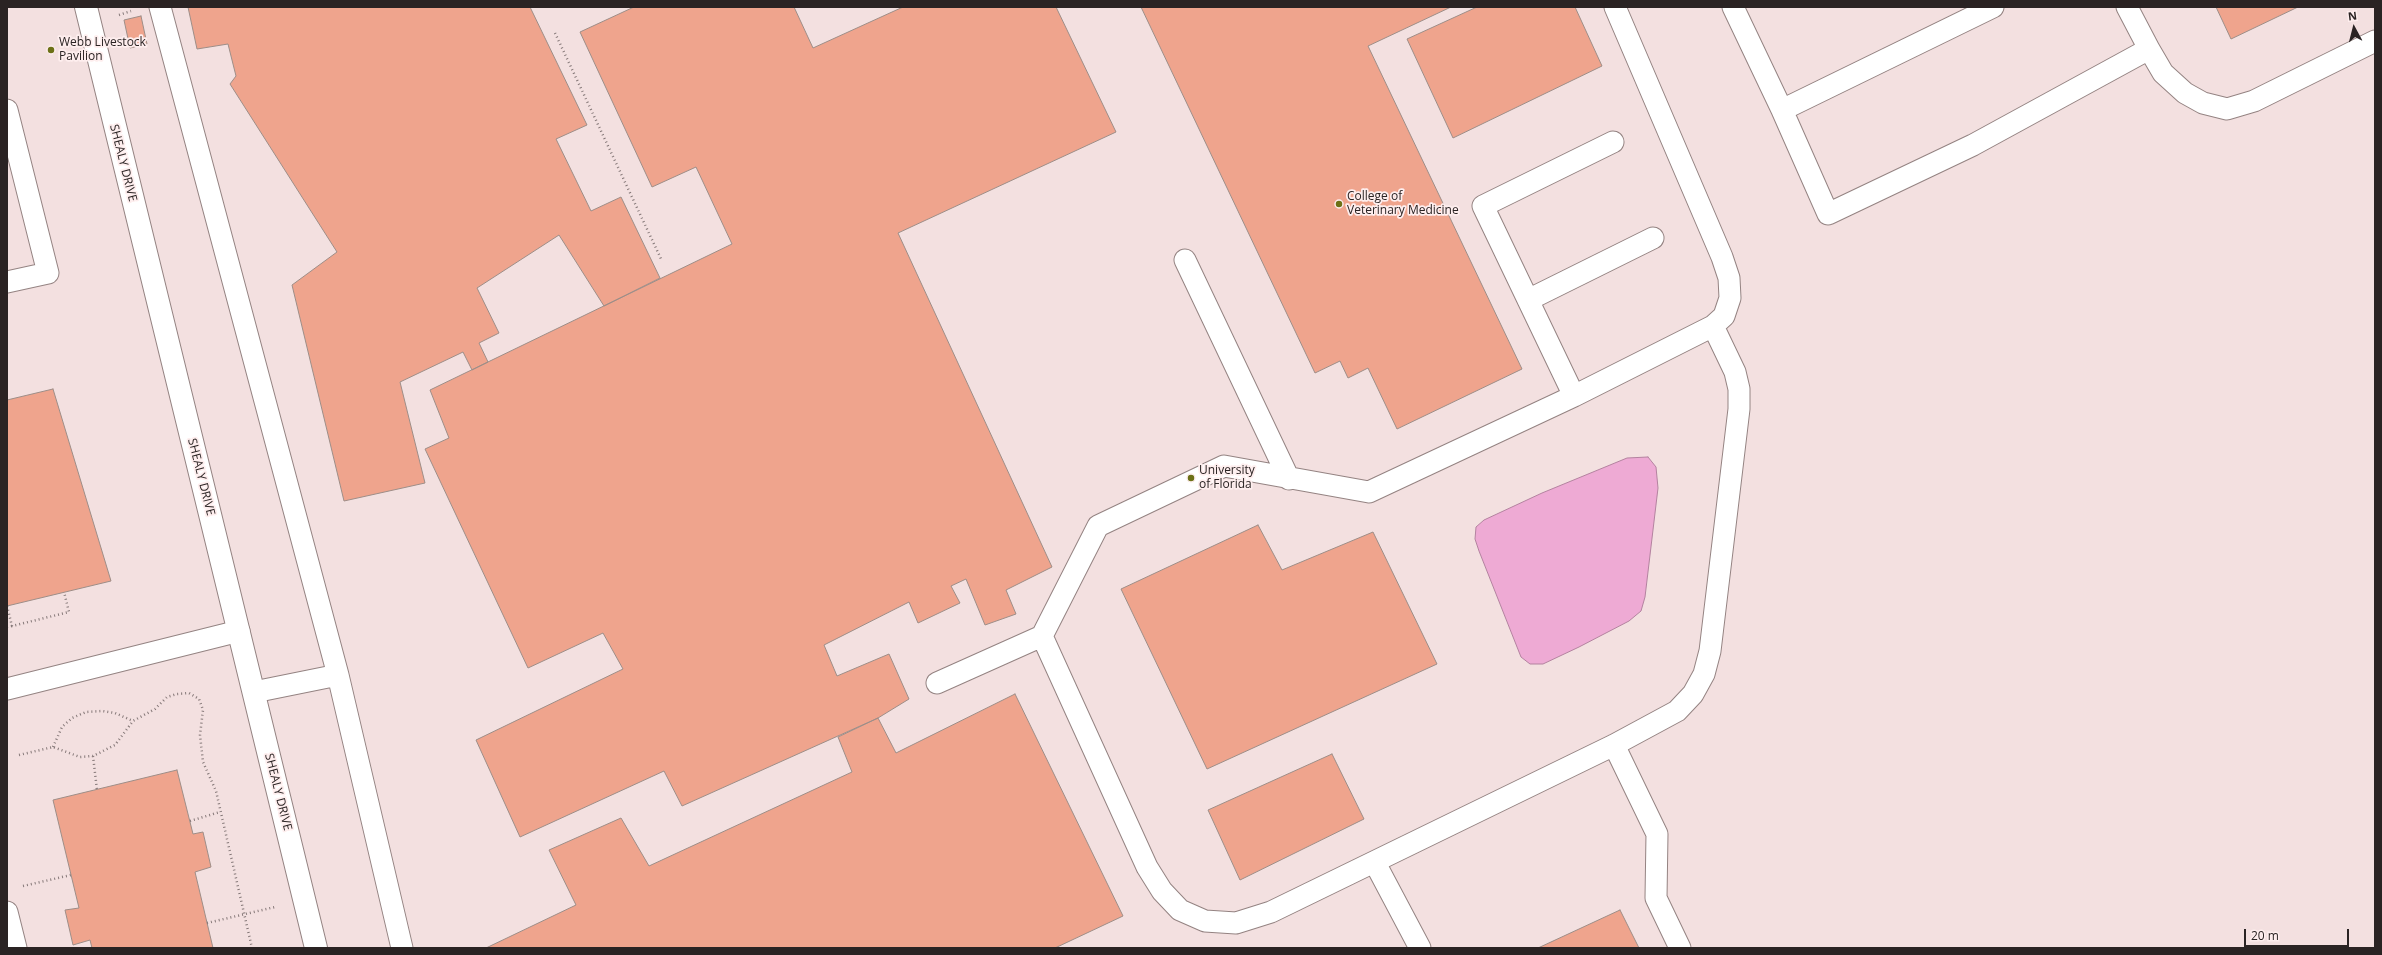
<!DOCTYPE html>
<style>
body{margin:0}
#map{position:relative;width:2382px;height:955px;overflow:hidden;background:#f3e0e0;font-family:"Open Sans",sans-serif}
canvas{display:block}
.frame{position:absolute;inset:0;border:8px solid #2a2323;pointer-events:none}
.north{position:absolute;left:2334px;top:8px;width:40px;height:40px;-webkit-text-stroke:3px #feeeee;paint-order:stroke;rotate:353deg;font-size:11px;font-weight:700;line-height:16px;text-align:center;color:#2a2323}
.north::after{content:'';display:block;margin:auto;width:14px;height:18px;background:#2a2323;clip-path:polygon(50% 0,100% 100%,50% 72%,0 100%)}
.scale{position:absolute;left:2244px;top:929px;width:105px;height:18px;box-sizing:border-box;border:2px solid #2a2323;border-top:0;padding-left:5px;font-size:12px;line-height:14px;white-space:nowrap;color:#2a2323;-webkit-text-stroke:3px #feeeee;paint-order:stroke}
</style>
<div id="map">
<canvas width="2382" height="955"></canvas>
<div class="frame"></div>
<div class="north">N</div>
<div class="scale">20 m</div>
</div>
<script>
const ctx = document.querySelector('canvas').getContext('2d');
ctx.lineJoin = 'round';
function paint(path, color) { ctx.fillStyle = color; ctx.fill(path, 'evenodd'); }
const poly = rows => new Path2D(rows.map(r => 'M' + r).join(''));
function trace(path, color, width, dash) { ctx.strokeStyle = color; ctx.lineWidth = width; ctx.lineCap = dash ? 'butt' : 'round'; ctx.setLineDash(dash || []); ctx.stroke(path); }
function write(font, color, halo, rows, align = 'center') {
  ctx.font = font + ' "Open Sans",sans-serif'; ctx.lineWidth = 3.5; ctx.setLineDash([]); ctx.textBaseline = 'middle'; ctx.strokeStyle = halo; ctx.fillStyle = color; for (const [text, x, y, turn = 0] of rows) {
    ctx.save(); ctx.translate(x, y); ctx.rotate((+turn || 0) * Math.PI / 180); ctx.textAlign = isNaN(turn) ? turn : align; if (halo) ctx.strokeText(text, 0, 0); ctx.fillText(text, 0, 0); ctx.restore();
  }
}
const water = poly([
 [1648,457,1656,467,1658,488,1645,597,1641,611,1629,621,1579,647,1543,664,1530,664,1521,657,1479,551,1475,539,1476,527,1484,520,1542,493,1627,458,1648,457]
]);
paint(water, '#eeaad4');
trace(water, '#b3829f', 1);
const building = poly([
 [188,7,530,7,587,125,556,139,591,211,621,197,660,278,604,306,559,235,477,288,499,333,479,343,488,362,472,370,463,352,400,382,425,483,344,501,292,285,337,252,230,84,236,76,228,44,197,49,188,7],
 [634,7,794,7,813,48,903,7,1056,7,1116,132,898,233,1052,567,1006,590,1016,614,985,625,966,579,951,586,960,603,918,623,909,602,824,645,837,676,889,654,909,699,878,718,682,806,664,771,520,837,476,740,623,669,603,633,528,668,425,449,449,438,430,390,732,244,696,167,652,187,580,32,634,7],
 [1141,7,1451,7,1368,46,1522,369,1397,429,1368,368,1348,378,1340,361,1315,373,1141,7],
 [1477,7,1575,7,1602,66,1453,138,1407,39,1477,7],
 [2216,7,2298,7,2231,39,2216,7],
 [141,16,147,44,130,48,124,20,141,16],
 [53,389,111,581,7,606,7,400,53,389],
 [1258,525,1282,570,1373,532,1437,664,1207,769,1121,589,1258,525],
 [1015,694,1123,916,1055,948,486,948,576,905,549,850,621,818,649,866,852,772,838,737,878,718,896,753,1015,694],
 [1332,754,1364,819,1240,880,1208,810,1332,754],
 [177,770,193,834,203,832,211,867,195,872,213,948,92,948,90,940,73,945,65,910,79,908,53,800,177,770],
 [1620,910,1639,948,1538,948,1620,910]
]);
paint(building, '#efa48d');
trace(building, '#9d8d87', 1);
const service = poly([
 [160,7,338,675],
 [1615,7,1722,257,1729,278,1730,298,1724,316,1713,326,1574,396,1369,492,1224,466,1098,526,1042,636,1147,867,1162,891,1180,910,1205,921,1236,923,1271,912,1614,745,1677,711,1693,694,1704,674,1710,651,1739,409,1739,389,1735,372,1713,326],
 [1733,7,1782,110,1993,7],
 [2149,49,2163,73,2185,93,2203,103,2227,109,2254,101,2375,41],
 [7,110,48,273,7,282],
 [1782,110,1828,214,1973,145,2149,49,2127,7],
 [1185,260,1289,479],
 [1528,300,1653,238],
 [1574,396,1483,206,1613,142],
 [937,683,1042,636],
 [7,689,239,631],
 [254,692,338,675,402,948],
 [1614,745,1657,834,1656,898,1680,948],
 [1375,863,1420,948],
 [7,912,16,948]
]);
const minor = poly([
 [86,7,316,948]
]);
trace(service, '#948382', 23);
trace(minor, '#948382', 24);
trace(poly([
 [119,15,131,11],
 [555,33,662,261],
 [7,606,12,626,69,612,64,592],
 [7,627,12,626],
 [53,747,62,727,72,718,86,712,102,711,115,713,133,721],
 [19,755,53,747,80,757,93,756,115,745,133,721,155,709,167,697,177,694,189,693,199,699,203,710,200,735,203,762,216,791,252,948],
 [93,756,97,790],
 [190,821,220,812],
 [23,886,71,875],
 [207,923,275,907]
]), '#867979', 2.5, [1, 3]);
trace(service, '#fff', 21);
trace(minor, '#fff', 22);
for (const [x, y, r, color] of [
 [51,50,4,"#6c7016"],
 [1339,204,4,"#6c7016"],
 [1191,478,4,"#6c7016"]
]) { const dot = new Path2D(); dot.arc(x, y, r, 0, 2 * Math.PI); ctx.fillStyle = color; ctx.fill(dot); trace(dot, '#feeeee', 1.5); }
write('12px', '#2a2323', '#feeeee', [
 ["Webb Livestock",59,43],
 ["Pavilion",59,57],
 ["College of",1347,197],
 ["Veterinary Medicine",1347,211],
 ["University",1199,471],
 ["of Florida",1199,485]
], 'left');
write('12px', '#2a2323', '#feeeee', [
 ["SHEALY DRIVE",123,163,76],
 ["SHEALY DRIVE",201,477,76],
 ["SHEALY DRIVE",278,792,76]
]);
</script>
